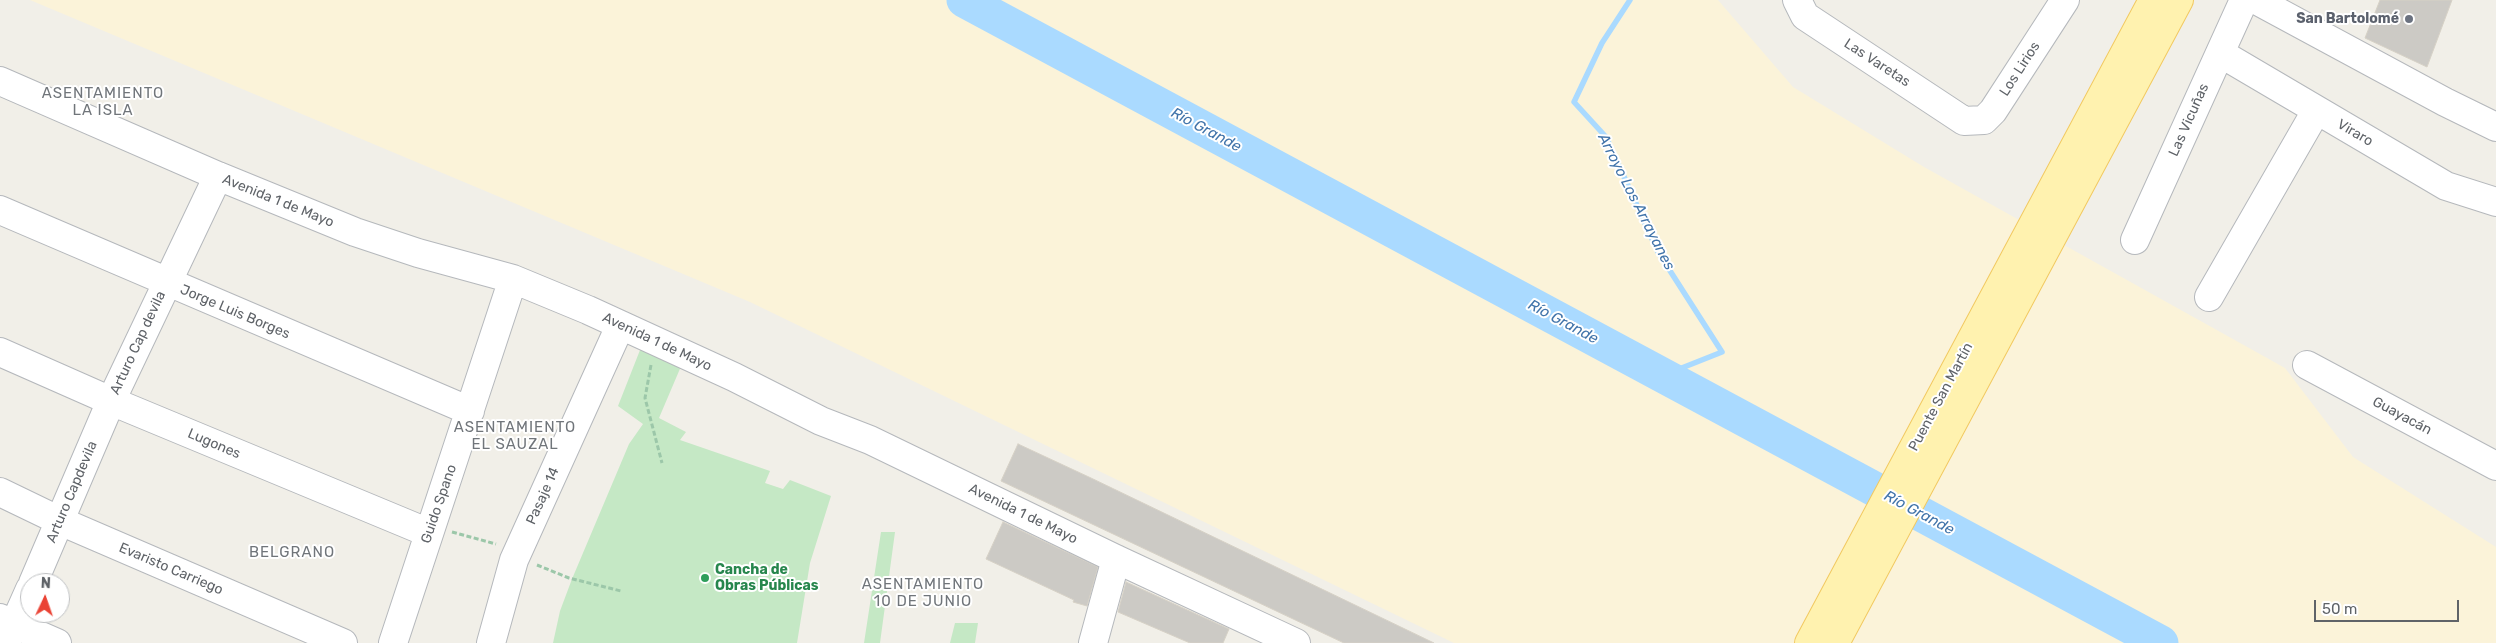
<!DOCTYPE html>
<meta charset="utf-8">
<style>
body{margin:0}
#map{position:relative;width:2496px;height:643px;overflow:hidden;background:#f1efe8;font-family:Rubik,sans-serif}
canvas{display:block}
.north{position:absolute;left:20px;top:573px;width:50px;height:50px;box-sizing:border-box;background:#fff;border:1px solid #bfc1c3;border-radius:50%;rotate:3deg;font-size:14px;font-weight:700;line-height:20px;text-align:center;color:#5f6368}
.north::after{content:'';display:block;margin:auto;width:18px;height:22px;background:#ea4335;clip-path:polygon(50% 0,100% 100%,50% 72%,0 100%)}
.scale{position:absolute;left:2314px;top:600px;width:145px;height:22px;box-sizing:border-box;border:2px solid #5f6368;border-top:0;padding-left:6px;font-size:15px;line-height:18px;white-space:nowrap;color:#5f6368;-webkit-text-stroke:4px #fff;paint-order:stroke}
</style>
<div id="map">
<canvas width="2496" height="643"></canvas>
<div class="north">N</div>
<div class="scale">50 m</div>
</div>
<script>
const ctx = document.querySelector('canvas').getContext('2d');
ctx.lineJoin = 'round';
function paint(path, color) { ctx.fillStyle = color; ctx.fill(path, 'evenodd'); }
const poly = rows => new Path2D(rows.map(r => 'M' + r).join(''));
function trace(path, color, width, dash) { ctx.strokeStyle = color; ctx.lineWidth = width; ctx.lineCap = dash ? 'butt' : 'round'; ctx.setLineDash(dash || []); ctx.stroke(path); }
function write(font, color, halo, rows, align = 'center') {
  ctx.font = font + ' Rubik,sans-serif'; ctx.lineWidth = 4; ctx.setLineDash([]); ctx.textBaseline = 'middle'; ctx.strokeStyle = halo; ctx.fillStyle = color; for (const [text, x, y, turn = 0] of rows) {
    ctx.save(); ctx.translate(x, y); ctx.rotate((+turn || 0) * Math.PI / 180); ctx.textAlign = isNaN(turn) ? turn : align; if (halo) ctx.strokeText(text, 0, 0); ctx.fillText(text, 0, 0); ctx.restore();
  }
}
paint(poly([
 [642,345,682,364,659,418,686,432,680,440,770,471,765,483,783,489,790,480,831,496,810,563,797,643,553,643,560,611,572,579,629,444,643,424,618,406],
 [881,532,895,532,880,643,864,643],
 [955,623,978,623,975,643,950,643]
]), '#c5e8c5');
paint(poly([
 [30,0,1718,0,1793,87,1924,167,2285,368,2353,457,2496,547,2496,643,1454,643,750,302]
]), '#fbf3d9');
trace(poly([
 [1630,0,1602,43,1574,102,1606,137,1658,252,1722,352,1664,375]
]), '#aadaff', 5.5);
trace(poly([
 [964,0,2161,643]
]), '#aadaff', 35);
const building = poly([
 [2380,0,2452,0,2427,67,2365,38,2380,0],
 [1018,444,1091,478,1434,643,1344,643,1001,481,1018,444],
 [1003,522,1098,567,1087,606,1073,602,1074,600,986,559,1003,522],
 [1126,582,1229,629,1223,643,1190,643,1118,612,1126,582]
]);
paint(building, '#cccac5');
trace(building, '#d6d1c6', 1);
const minor = poly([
 [1797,0,1805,16,1964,121,1984,120,1993,111,2065,0],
 [2256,0,2445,102,2496,127],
 [2220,53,2446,186,2496,202],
 [0,81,218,176,355,232,418,253,513,279,588,310,734,377,821,421,870,440,1116,559,1296,643],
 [0,210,470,411],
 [2135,240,2244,0],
 [2209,297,2316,111],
 [0,352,111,401,429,533],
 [2307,365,2496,466],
 [0,492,60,521,343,643],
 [33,583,111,401,218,176],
 [0,618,57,643],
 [6,643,30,589],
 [393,643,513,279],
 [491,643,514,560,620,326],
 [1093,643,1116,559]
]);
const major = poly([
 [1809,643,2153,0],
 [1835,643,2179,0]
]);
trace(minor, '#b5b8bc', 30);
trace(major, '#f2c960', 30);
trace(poly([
 [651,365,645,398,662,463],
 [452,532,496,544],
 [537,565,569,578,621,591]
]), '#9cc7a9', 3, [5, 2.5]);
trace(minor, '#fff', 28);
trace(major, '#fff2af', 28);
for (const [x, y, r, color] of [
 [2409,19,5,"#6b7280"],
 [705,578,5,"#2e9e5b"]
]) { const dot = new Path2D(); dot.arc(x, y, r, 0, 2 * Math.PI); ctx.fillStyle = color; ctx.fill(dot); trace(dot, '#fff', 2); }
write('bold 14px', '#5b616d', '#fff', [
 ["San Bartolomé",2399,19]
], 'right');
write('14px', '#5f6368', '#fff', [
 ["Las Varetas",1877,63,33],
 ["Los Lirios",2020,69,-57],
 ["Las Vicuñas",2189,120,-66],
 ["Viraro",2355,133,30],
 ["Avenida 1 de Mayo",278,201,22],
 ["Jorge Luis Borges",235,312,23],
 ["Avenida 1 de Mayo",657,342,25],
 ["Arturo Cap devila",138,343,-65],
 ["Puente San Martín",1941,397,-62],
 ["Guayacán",2402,416,28],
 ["Lugones",214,444,23],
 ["Arturo Capdevila",72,492,-67],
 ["Pasaje 14",543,496,-66],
 ["Guido Spano",439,504,-71],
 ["Avenida 1 de Mayo",1023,514,26],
 ["Evaristo Carriego",171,569,23]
]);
write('bold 14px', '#27864d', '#fff', [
 ["Cancha de",715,570],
 ["Obras Públicas",715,586]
], 'left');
ctx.letterSpacing = '1px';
write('15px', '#70757a', '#fff', [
 ["ASENTAMIENTO",103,94],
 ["LA ISLA",103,111],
 ["ASENTAMIENTO",515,428],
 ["EL SAUZAL",515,445],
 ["BELGRANO",292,553],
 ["ASENTAMIENTO",923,585],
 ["10 DE JUNIO",923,602]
]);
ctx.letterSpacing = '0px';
write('italic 15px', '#4174aa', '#fff', [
 ["Río Grande",1206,130,28],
 ["Arroyo Los Arrayanes",1636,202,63],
 ["Río Grande",1563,322,28],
 ["Río Grande",1919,513,28]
]);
</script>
